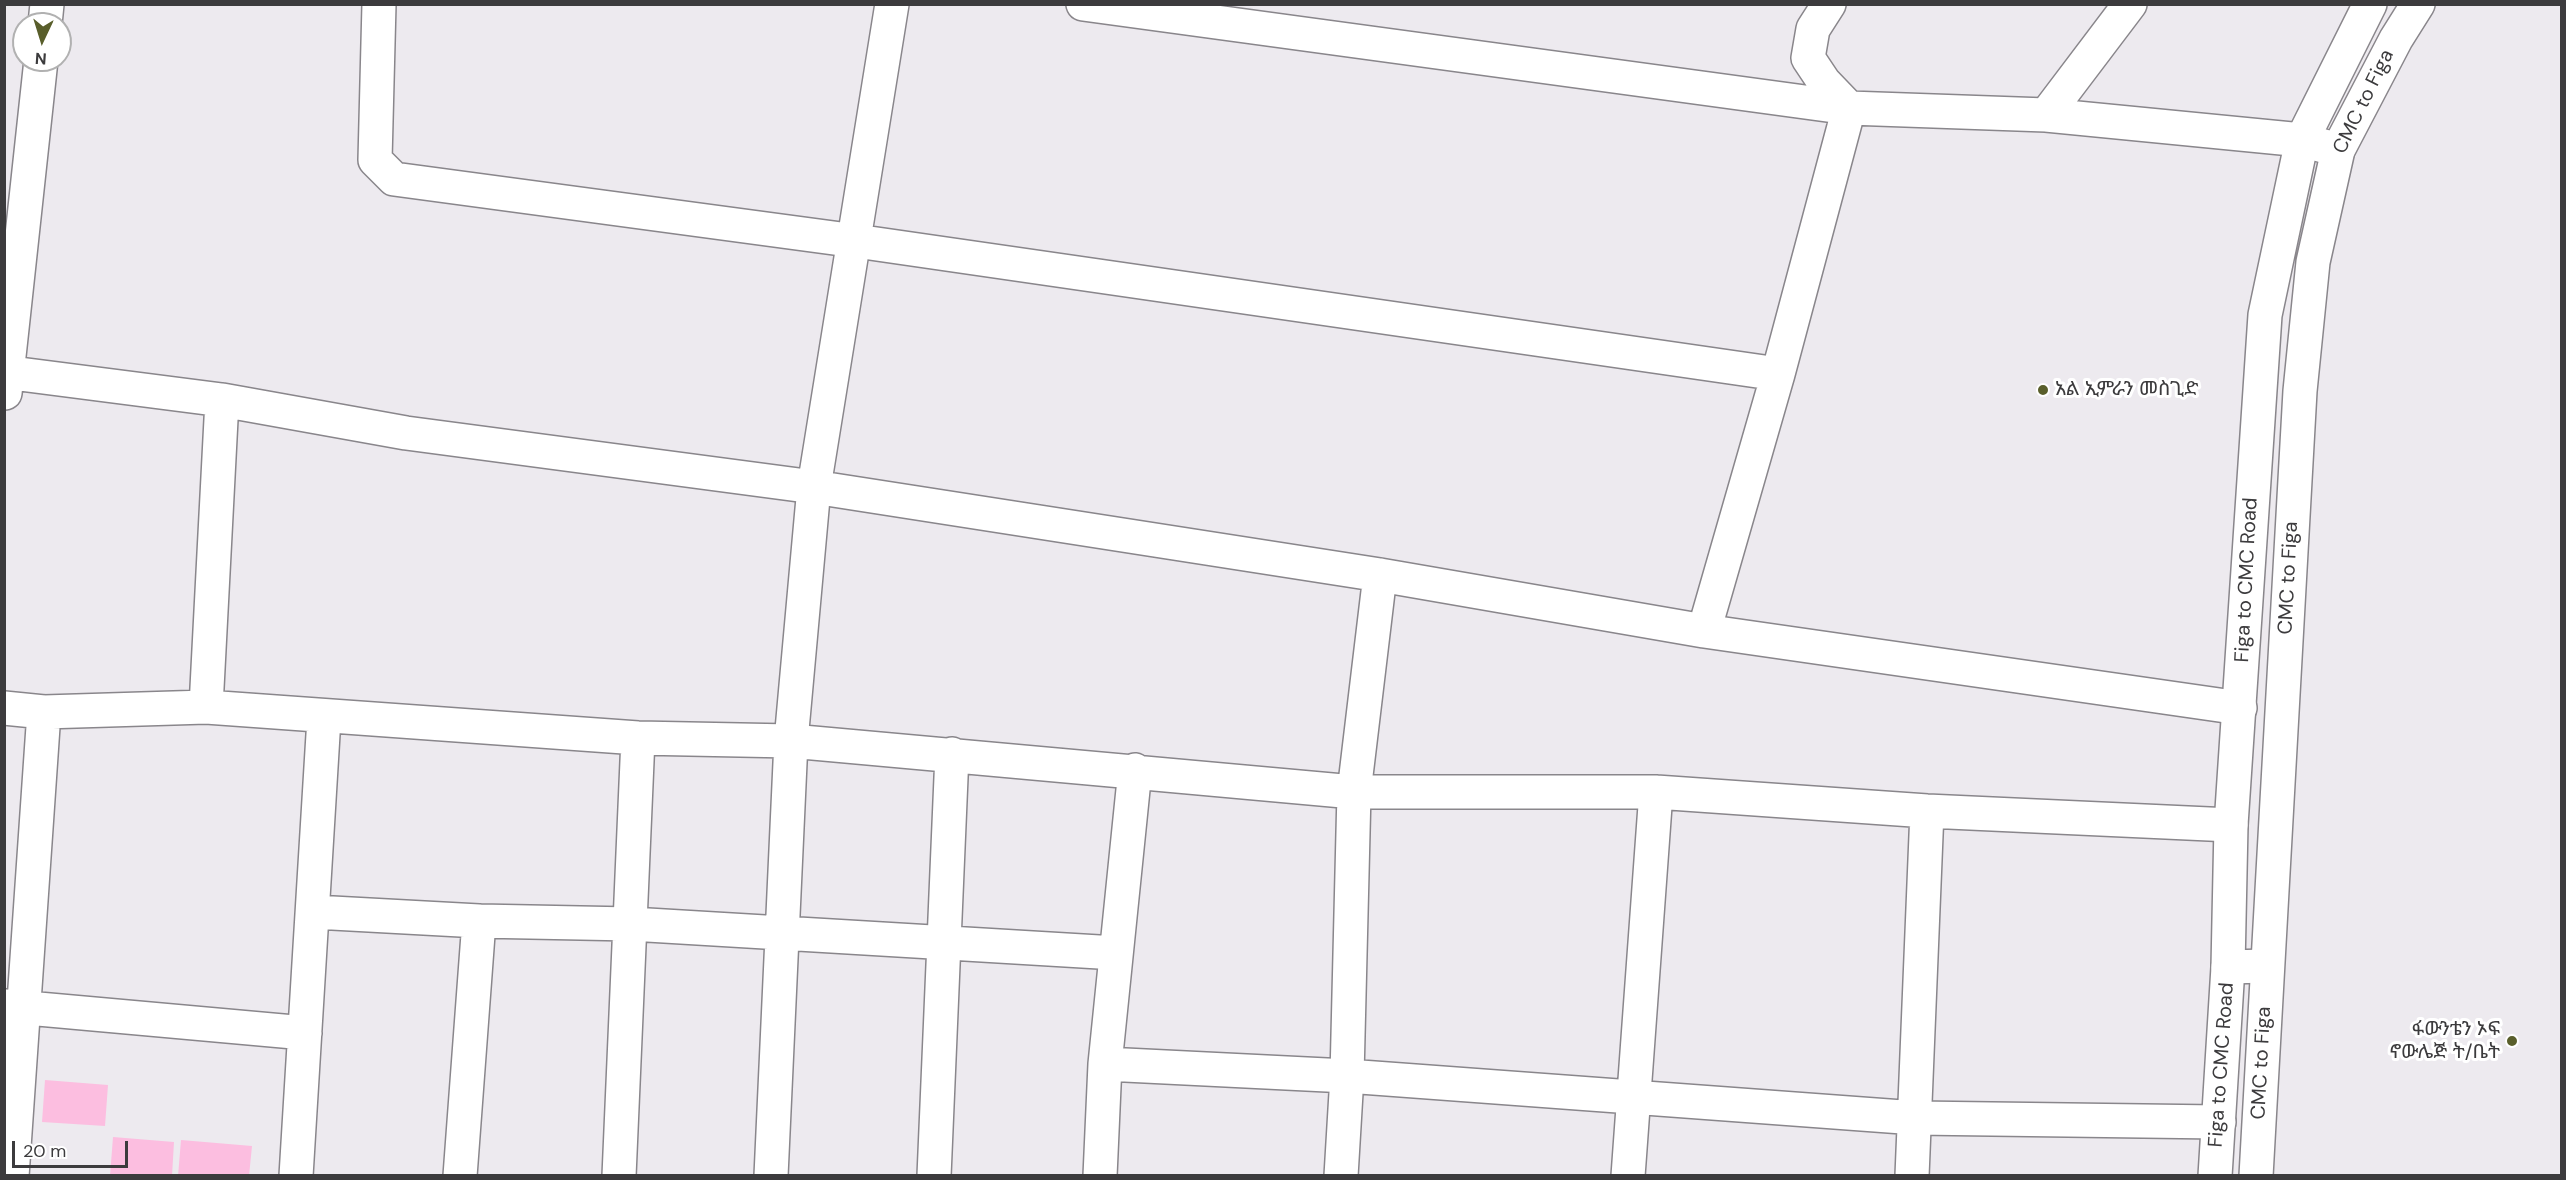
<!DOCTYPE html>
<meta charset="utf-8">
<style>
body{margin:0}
#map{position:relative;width:2566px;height:1180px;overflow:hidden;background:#edeaef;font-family:"DM Sans",sans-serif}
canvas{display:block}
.frame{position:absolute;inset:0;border:6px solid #3c3b3d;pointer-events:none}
.north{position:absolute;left:12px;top:12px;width:60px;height:60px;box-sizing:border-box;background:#fff;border:2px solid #b1b1b1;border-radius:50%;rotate:184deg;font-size:16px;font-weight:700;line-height:24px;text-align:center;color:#3c3b3d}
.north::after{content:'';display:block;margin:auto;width:21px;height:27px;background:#595e2b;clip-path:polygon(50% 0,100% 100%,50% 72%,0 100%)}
.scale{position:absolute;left:12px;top:1141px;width:116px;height:27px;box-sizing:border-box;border:3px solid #3c3b3d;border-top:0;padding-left:8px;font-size:18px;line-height:21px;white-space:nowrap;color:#3c3b3d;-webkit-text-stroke:4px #fff;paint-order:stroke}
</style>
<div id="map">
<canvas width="2566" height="1180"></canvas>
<div class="frame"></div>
<div class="north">N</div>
<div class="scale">20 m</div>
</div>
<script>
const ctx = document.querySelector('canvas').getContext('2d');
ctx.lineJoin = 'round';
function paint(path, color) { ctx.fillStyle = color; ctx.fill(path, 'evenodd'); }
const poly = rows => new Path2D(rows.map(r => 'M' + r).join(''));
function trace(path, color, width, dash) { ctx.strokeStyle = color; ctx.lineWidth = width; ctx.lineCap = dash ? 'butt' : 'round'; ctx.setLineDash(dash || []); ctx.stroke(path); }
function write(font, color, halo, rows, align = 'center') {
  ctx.font = font + ' "DM Sans","Noto Sans Ethiopic",sans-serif'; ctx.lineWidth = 6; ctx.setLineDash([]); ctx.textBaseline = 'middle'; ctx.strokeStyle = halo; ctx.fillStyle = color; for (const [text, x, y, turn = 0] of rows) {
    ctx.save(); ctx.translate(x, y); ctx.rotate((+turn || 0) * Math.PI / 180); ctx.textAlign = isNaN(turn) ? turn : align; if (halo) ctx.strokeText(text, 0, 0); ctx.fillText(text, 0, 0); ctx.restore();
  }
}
paint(poly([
 [45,1080,108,1085,105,1126,42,1122],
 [113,1137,174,1142,172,1176,110,1176],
 [181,1140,252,1146,249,1176,178,1176]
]), '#fcbee0');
const street = poly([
 [379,4,375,160,394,179,856,241,1778,374],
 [1083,4,1849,108,2046,115,2302,140,2338,150],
 [45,24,47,4],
 [2046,115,2130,4],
 [4,372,222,400,406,433,814,487,1380,575,1704,631,2240,708],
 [5,393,41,60],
 [1704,631,1778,374,1849,108,1824,82,1808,58,1813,29,1829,4],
 [206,707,222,400],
 [4,708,44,712,206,707,638,738,791,741,1354,792,1656,792,1927,811,2231,825],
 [314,912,479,921,631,924,1116,953],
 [5,1006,305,1033],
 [1105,1064,1347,1076,1916,1118,2219,1122],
 [12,1176,44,712],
 [296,1176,324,718],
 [460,1176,479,921],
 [619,1176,638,738],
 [771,1176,791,741,814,487,892,4],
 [934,1176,952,754],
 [1100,1176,1105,1064,1135,770],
 [1341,1176,1347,1076,1354,792,1380,575],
 [1628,1176,1656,792],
 [1912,1176,1927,811]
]);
const secondary = poly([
 [2228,967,2266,966]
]);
const primary = poly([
 [2215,1176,2228,967,2231,825,2265,315,2302,140,2370,4],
 [2256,1176,2300,391,2313,262,2338,150,2396,39,2418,4]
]);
trace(street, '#89868b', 36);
trace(secondary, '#89868b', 36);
trace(primary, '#89868b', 36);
trace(street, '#fff', 33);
trace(secondary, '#fff', 33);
trace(primary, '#fff', 33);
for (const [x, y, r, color] of [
 [2043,390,6,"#595e2b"],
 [2512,1041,6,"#595e2b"]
]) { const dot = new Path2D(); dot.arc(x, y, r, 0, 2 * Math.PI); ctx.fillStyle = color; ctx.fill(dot); trace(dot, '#fff', 2); }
write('20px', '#3c3b3d', '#fff', [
 ["CMC to Figa",2364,102,-64],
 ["CMC to Figa",2289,578,-87],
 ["Figa to CMC Road",2247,580,-87],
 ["CMC to Figa",2262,1063,-87],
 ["Figa to CMC Road",2222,1065,-86]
]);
write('20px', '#3c3b3d', '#fff', [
 ["አል ኢምራን መስጊድ",2055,390],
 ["ፋውንቴን ኦፍ",2500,1030,"right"],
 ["ኖውሌጅ ት/ቤት",2500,1053,"right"]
], 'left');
</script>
